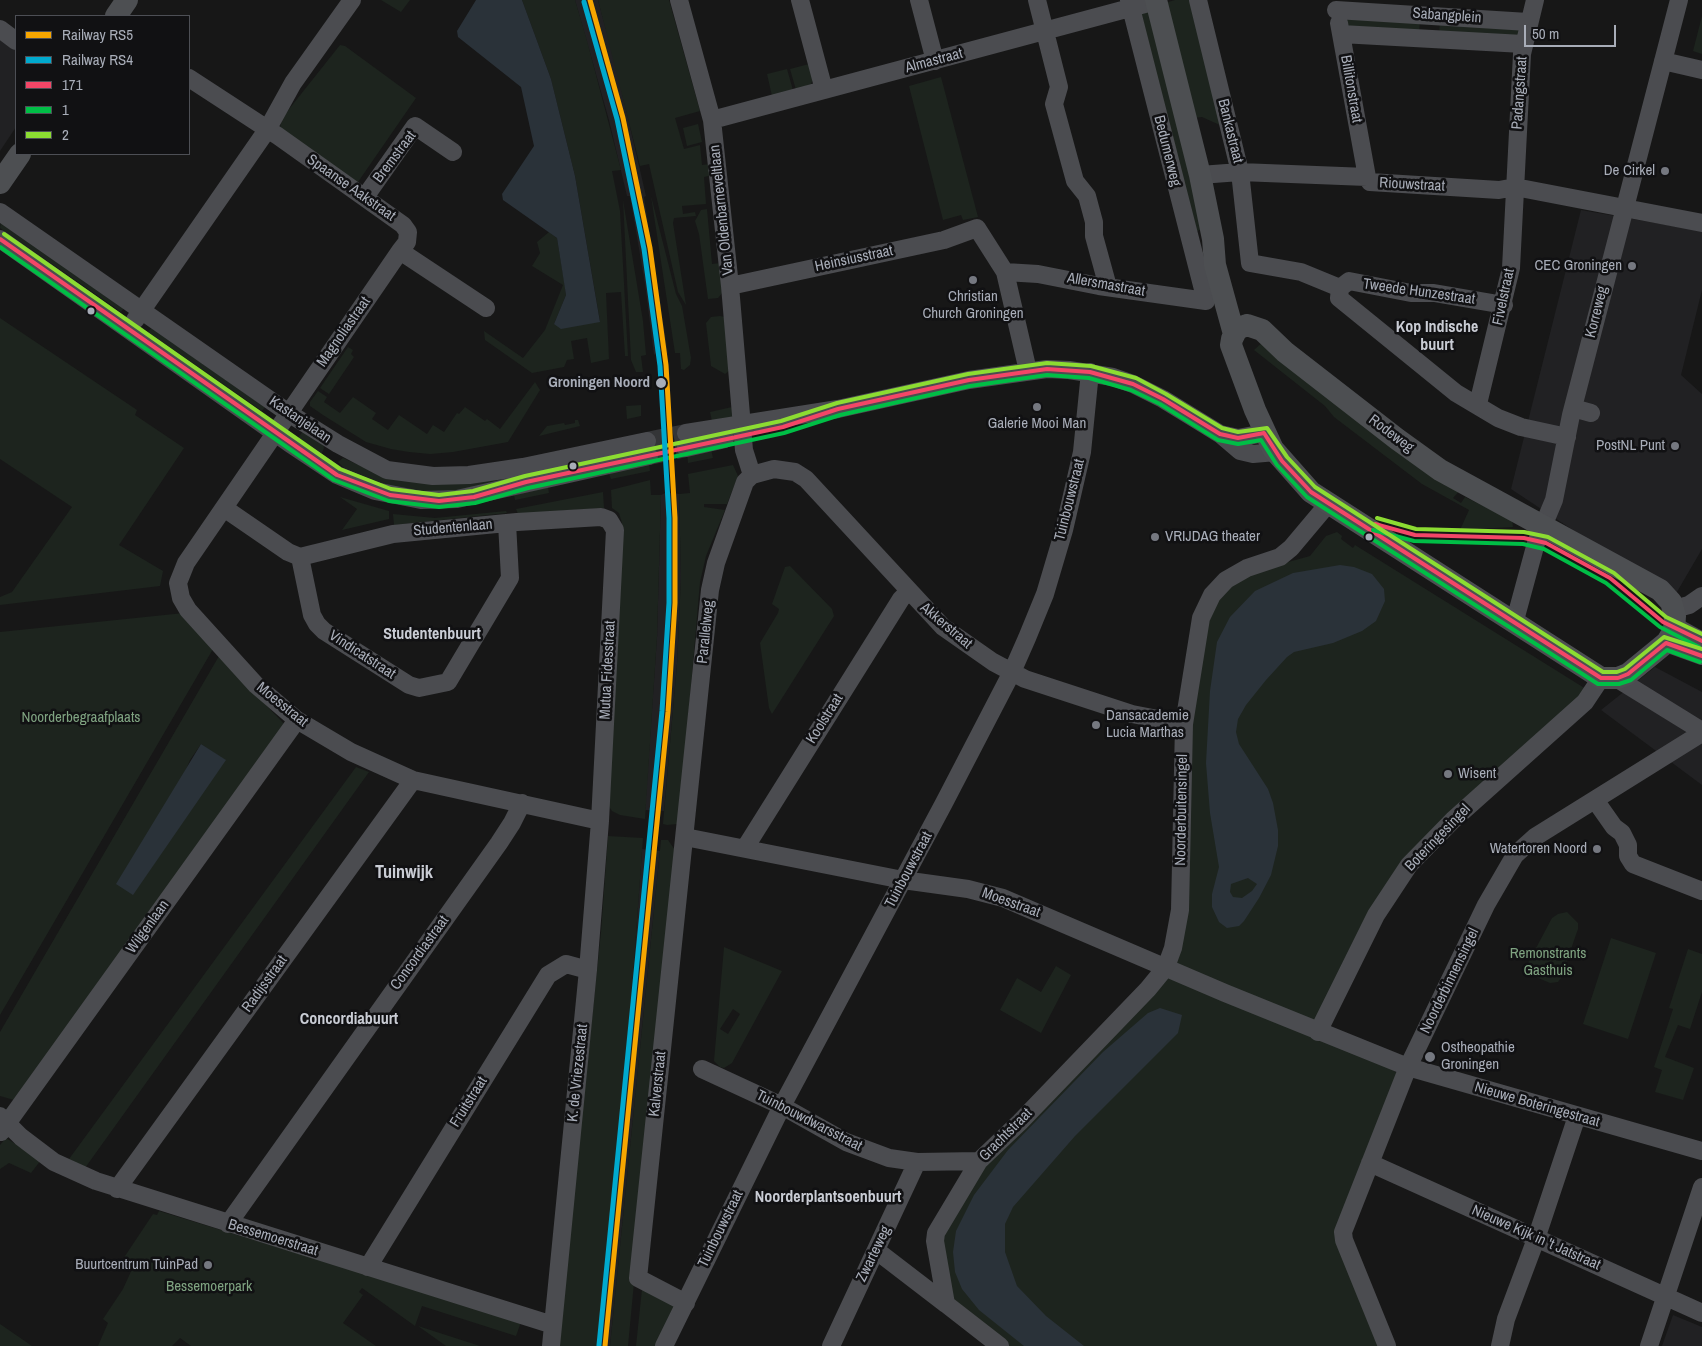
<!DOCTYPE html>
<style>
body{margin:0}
#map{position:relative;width:1702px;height:1346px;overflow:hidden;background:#171717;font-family:"Archivo Narrow",sans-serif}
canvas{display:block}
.legend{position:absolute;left:15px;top:15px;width:175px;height:140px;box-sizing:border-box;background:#111113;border:1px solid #4d4f55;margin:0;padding:6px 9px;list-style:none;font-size:15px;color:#a8adb8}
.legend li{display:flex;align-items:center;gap:10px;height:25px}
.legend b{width:25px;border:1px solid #4d4f55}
.scale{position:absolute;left:1524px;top:25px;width:92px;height:22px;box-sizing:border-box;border:2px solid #a8adb8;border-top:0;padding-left:6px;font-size:15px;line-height:18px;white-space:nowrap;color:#a8adb8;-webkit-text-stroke:4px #111113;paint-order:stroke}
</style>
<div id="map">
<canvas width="1702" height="1346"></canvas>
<ul class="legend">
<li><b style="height:6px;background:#f7a600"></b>Railway RS5</li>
<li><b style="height:6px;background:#00a9ce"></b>Railway RS4</li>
<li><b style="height:6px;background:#f34667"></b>171</li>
<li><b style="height:6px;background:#00be46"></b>1</li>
<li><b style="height:6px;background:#8cdc32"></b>2</li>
</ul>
<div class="scale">50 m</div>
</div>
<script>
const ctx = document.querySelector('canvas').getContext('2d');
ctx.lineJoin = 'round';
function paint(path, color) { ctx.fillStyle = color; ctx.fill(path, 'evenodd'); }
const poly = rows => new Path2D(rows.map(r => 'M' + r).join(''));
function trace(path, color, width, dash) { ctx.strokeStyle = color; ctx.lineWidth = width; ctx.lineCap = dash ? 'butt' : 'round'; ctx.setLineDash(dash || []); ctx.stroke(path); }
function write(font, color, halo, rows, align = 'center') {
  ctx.font = font + ' "Archivo Narrow",sans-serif'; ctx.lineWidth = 5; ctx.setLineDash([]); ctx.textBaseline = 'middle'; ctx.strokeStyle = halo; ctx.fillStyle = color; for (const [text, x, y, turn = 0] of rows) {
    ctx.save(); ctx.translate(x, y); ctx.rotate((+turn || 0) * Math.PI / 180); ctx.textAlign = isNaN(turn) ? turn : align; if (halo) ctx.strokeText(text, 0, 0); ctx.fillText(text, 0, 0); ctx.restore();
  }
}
paint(poly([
 [575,0,598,0,615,62,646,196,644,197,668,354,664,351,657,352,654,355,645,284,630,196,627,196,609,120],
 [0,35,16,46,16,127,0,151],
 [1581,210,1702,231,1702,290,1681,375,1702,394,1702,549,1674,597,1511,489],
 [667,492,679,494,681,577,677,664,664,811,645,810,657,637,661,495],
 [1655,667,1702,692,1702,785,1601,710],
 [642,849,660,851,610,1346,600,1346,633,976],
 [1673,1315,1702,1327,1702,1346,1662,1346]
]), '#212123');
paint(poly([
 [381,0,410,0,401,12],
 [522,0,575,0,586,37,621,170,612,171,620,211,628,356,625,356,621,292,606,293,609,359,591,363,587,338,571,341,574,359,567,360,564,367,532,373,485,340,484,331,523,358,545,330,563,285,532,266,540,253,537,242,549,232,557,238,565,286,566,295,554,324,600,321,575,176,551,79],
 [598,0,669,0,700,111,675,118,684,149,700,145,702,165,711,164,713,175,704,177,706,204,682,206,683,214,695,212,696,216,674,218,673,223,686,305,678,292,649,164,640,166],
 [1175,0,1190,0,1222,126,1202,117,1193,118,1165,3],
 [1151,11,1203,228,1196,232,1140,14],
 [1702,16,1702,54,1693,51],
 [1420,18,1419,35,1347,28,1346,19],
 [1440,19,1519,26,1519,37,1439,36],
 [340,45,345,46,416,98,358,182,353,182,280,128,282,118],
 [809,64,813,79,811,84,796,90,790,69],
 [787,69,793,90,772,96,767,74],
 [941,77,978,217,963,220,961,215,943,220,909,86],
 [698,124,702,142,687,146,683,128],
 [651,196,676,294,682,306,691,358,690,365,684,370,681,369,680,353,675,353],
 [623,200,643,321,646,355,641,356,643,372,636,372,631,360],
 [707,209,712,264,721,263,723,292,718,298,708,299,699,234,695,221,701,210],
 [1,222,124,308,121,312,0,228],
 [720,316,725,317,729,371,725,374,711,366,706,323,711,317],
 [0,318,137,410,135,415,184,448,119,545,163,571,160,586,0,605,0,597,12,592,72,507,0,459],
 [151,328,265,407,262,411,148,332],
 [1266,339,1463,487,1453,498,1461,503,1465,497,1512,520,1513,527,1460,530,1469,510,1422,484,1334,417,1325,406,1254,350],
 [348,347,353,350,351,354,354,357,329,394,320,388],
 [535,382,540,390,508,442,453,452,430,454,409,452,391,449,366,442,323,415,310,406,310,402,318,391,327,397,324,402,340,413,353,397,376,413,372,419,388,430,399,415,427,434,433,425,444,432,457,413,459,414,465,407,485,421,487,419,500,429],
 [641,405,641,416,627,419,626,406],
 [732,407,733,416,731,419,713,426,710,412],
 [575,420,578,420,580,426,539,436,547,426,564,423,565,425,575,423],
 [303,431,323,444,324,448,322,453,319,454,296,441],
 [710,445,713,458,688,463,687,451],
 [343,458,373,471,504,474,506,482,473,490,419,491,403,489,368,480,348,472,338,462],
 [649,459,650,471,611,479,609,474],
 [733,465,738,476,727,504,704,504,704,507,725,510,706,556,700,582,682,791,677,824,667,825,663,824,677,664,681,577,679,494,690,493,688,474],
 [650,480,651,495,661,495,657,637,645,819,620,815,612,811,608,805,622,523,619,513,612,508,611,490],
 [548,487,549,493,515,500,514,495],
 [603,492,604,508,518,514,516,509],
 [340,497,389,511,389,519,342,530,357,509],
 [506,511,507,513,394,525,393,514,435,518],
 [1337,532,1342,536,1341,539,1353,548,1355,545,1586,689,1576,703,1438,826,1318,1019,1397,1073,1337,1227,1379,1346,1008,1346,954,1303,940,1241,974,1175,1167,979,1191,724,1205,631,1218,599,1239,579,1281,564,1310,556,1326,536],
 [790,566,832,609,834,616,772,714,769,708,760,643,778,613,779,609,772,604,785,567],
 [184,613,213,649,0,1015,0,632],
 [219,656,288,728,14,1100,0,1096,0,1032],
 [201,744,225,760,133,894,190,760],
 [356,767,369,772,85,1168,69,1159],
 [608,836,643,838,633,976,600,1346,558,1346,601,932],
 [661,840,668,840,675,850,628,1346,610,1346],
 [1567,912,1578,923,1578,929,1561,978,1558,982,1550,983,1531,975,1527,965,1552,918,1558,914],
 [1611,938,1656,953,1628,1039,1583,1024],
 [724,947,782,971,732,1063,724,1068,720,1067,714,1061],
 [733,1009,740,1014,728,1034,720,1029],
 [1688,949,1702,954,1702,992,1690,1029,1678,1025,1665,1057,1694,1068,1683,1100,1655,1092,1662,1070,1654,1067,1673,1009,1669,1008],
 [1056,966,1071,975,1041,1033,1000,1010,1017,978,1041,992],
 [6,1138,41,1160,31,1173,9,1163,0,1169,0,1145],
 [159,1211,296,1253,299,1250,521,1322,516,1336,422,1306,415,1326,362,1288,359,1292,363,1295,343,1323,376,1346,191,1346,180,1338,172,1346,98,1346,108,1323,103,1319,123,1289,133,1267,123,1259,153,1214,157,1215],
 [642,1289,678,1308,660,1346,636,1346],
 [0,1324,32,1346,0,1346],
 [418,1326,480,1346,446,1346]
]), '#1d241e');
paint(poly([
 [476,0,522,0,551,79,575,176,600,322,561,329,554,324,566,295,557,238,503,200,502,194,534,146,521,87,458,37,457,31],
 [1340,565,1354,567,1372,574,1384,589,1385,601,1376,621,1362,631,1333,643,1294,652,1287,657,1266,680,1246,705,1238,719,1236,732,1239,744,1268,789,1273,803,1278,830,1278,846,1271,875,1259,898,1244,921,1239,926,1227,928,1219,922,1212,907,1212,894,1219,867,1210,813,1206,763,1210,691,1217,642,1230,617,1255,591,1293,573],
 [1248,878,1257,884,1252,891,1242,898,1233,897,1230,892,1231,884],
 [201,744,226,760,133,895,116,884],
 [1160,1008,1182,1015,1178,1033,1075,1136,1013,1207,1005,1224,1005,1252,1017,1286,1046,1316,1084,1346,1024,1346,979,1310,962,1289,955,1272,953,1252,956,1231,974,1195,1008,1150,1103,1052,1148,1013]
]), '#2a3239');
trace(poly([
 [647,441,686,433],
 [649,456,686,448]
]), '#343537', 18, [18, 9]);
trace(poly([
 [679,0,712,120,730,286,744,450,752,475],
 [800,0,824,90],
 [919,0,935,61],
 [1037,0,1059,87,1054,104,1075,181,1087,196,1094,222,1094,236,1108,287],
 [1198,0,1240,172,1250,263,1301,272,1340,288],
 [1336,10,1528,22],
 [1339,23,1367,177],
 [0,29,16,41],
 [1341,34,1523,44],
 [1663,61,1702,70],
 [189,78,278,136,403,225,408,232,407,242,400,251,486,308],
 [712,120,1156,1],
 [1200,175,1240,172,1367,177,1370,182,1499,190,1515,187,1702,223],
 [365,197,415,126,453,152],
 [0,212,290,414,338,444,387,470,433,476,469,475,523,467,647,441],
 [0,239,289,443,337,475,375,491,421,500,457,499,649,456],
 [400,251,186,563,178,583,181,598,188,610,256,685,297,720,351,752,413,780,600,821],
 [1005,272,1038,274,1099,286,1206,301,1129,0],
 [730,286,944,240,977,228,1005,272,1028,371],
 [1340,288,1339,298,1456,393,1498,418,1521,427,1567,437],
 [1340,288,1349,281,1411,293,1434,293,1504,305],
 [135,320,267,130,293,83,352,0],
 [1478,404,1511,268,1522,54,1535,0],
 [1573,408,1591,413],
 [686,433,838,409,969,380,1047,369,1069,370,1113,377,1133,384,1163,399,1220,434,1240,451,1253,454,1276,452],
 [1220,434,1238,438,1264,433],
 [686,448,725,439],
 [224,508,288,552,300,557],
 [300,557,393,534,517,522,601,517,609,520,615,530,600,821,588,970,551,1346],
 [300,557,312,615,317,624,324,631,409,685,419,688,448,682,510,578,507,523],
 [1674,609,1689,605,1702,596],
 [1514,624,1536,543,1554,500,1571,415,1679,0],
 [1675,626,1702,641],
 [1666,643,1702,656],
 [1616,678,1702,731],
 [1595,800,1614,827,1622,833,1628,845,1628,856,1633,864,1702,891],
 [685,837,903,880,968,889,1003,898,1225,993,1408,1067,1702,1151],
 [745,848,901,599,908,592],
 [1318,1032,1376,915,1409,865,1453,820,1585,702,1601,678],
 [702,1069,782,1106,846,1142,889,1158,917,1162,979,1161],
 [0,1116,21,1137,54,1162,96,1181,553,1325],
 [1,1132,297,720],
 [1370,1163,1702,1313],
 [117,1189,413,780],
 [228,1224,499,843,512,823,522,803],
 [877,1251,946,1304],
 [368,1267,548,975,566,964,588,970],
 [686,1303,638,1278,710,590,716,563,745,482,752,475,774,469,795,472,806,479,943,627,993,662,1025,679,1132,714,1184,724],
 [664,1346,782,1106,944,803,1012,672,1027,638,1045,594,1064,530,1082,452,1090,372],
 [831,1346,917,1162],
 [1000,1346,946,1304,935,1241,936,1233,979,1161,1020,1122,1148,989,1166,967,1173,948,1180,910,1184,724,1201,618,1212,595,1226,580,1247,568,1280,557,1291,548,1328,504],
 [1387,1346,1344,1240,1343,1232,1408,1067,1486,905,1515,855,1535,837,1702,733],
 [1500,1346,1506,1319,1536,1239,1577,1116],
 [1649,1346,1702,1187]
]), '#4b4c50', 18);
trace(poly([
 [1156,0,1200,175,1213,239,1215,265,1234,334],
 [116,16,127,0],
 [0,183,20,154],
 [1247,325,1262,330,1285,352,1397,439,1440,470,1660,590,1671,602,1675,616,1674,630,1667,642,1628,674,1618,678,1601,678,1311,492,1273,449,1255,410,1231,345,1232,339,1237,329,1247,325]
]), '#4d4f52', 22);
trace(poly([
 [0,239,337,475,390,495,439,501,474,497,526,482,783,427,838,409,969,380,1047,369,1090,372,1133,384,1163,399,1220,434,1238,438,1264,433,1282,461,1311,492,1601,678,1618,678,1628,674,1666,643,1702,656],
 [1375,524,1415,535,1524,538,1546,543,1610,578,1663,622,1702,641]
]), '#f34667', 4);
trace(poly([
 [0,247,334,480,389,501,439,507,475,503,528,488,784,433,840,415,970,386,1047,375,1089,378,1131,390,1160,404,1218,440,1238,444,1261,440,1277,465,1307,497,1598,684,1619,684,1631,680,1667,650,1700,662],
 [1373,530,1414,541,1523,544,1544,549,1606,583,1660,627,1699,647]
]), '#00be46', 4);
trace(poly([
 [4,234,340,469,391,489,439,495,473,491,525,476,781,421,837,403,968,374,1047,363,1091,366,1136,378,1166,394,1222,428,1238,432,1267,428,1287,457,1315,487,1603,672,1617,672,1625,669,1664,637,1702,649],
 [1377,518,1416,529,1524,532,1548,537,1614,573,1666,617,1702,634]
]), '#8cdc32', 4);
trace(poly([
 [590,0,623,118,650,248,666,365,675,518,675,603,668,712,605,1346]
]), '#f7a600', 5);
trace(poly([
 [584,2,617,119,644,249,660,366,669,518,669,603,662,711,599,1345]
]), '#00a9ce', 5);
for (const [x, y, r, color] of [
 [1665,171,5,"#757880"],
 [1632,266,5,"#757880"],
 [973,280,5,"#757880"],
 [91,311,4.5,"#a8adb8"],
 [661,383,6,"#a8adb8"],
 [1037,407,5,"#757880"],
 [1675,446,5,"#757880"],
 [573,466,4.5,"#a8adb8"],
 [1155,537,5,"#757880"],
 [1369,537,4.5,"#a8adb8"],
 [1096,725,5,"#757880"],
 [1448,774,5,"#757880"],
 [1597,849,5,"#757880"],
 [1430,1057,6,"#757880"],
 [208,1265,5,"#757880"]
]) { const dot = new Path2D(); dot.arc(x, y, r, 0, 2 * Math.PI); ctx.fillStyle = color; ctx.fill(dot); trace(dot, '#111113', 2); }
write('15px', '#a8adb8', '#111113', [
 ["Sabangplein",1447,16,4],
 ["Almastraat",934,61,-15],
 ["Billitonstraat",1351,89,80],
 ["Padangstraat",1520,93,-86],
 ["Bankastraat",1230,131,76],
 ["Bedumerweg",1167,151,76],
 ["Bremstraat",395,157,-53],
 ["Riouwstraat",1412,185,3],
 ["Spaanse Aakstraat",351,188,35],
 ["Van Oldenbarneveltlaan",722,210,-96],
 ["Heinsiusstraat",854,259,-12],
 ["Allersmastraat",1106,285,10],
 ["Tweede Hunzestraat",1419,292,8],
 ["Fivelstraat",1504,297,-78],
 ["Korreweg",1597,312,-76],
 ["Magnoliastraat",344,332,-55],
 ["Kastanjelaan",300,420,34],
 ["Rodeweg",1391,434,37],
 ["Tuinbouwstraat",1070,500,-76],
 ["Studentenlaan",453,528,-5],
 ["Akkerstraat",946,626,40],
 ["Parallelweg",706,632,-84],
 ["Vindicatstraat",362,655,33],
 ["Mutua Fidesstraat",608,670,-87],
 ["Moesstraat",282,705,39],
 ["Koolstraat",825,719,-58],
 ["Noorderbuitensingel",1182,810,-89],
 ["Boteringesingel",1438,838,-46],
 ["Tuinbouwstraat",909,870,-62],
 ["Moesstraat",1011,903,20],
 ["Wilgenlaan",148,927,-54],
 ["Concordiastraat",420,953,-54],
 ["Noorderbinnensingel",1450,981,-64],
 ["Radijsstraat",265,984,-54],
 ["K. de Vriezestraat",578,1073,-84],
 ["Kalverstraat",658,1084,-84],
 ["Fruitstraat",469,1102,-58],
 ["Nieuwe Boteringestraat",1537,1105,16],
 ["Tuinbouwdwarsstraat",809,1121,27],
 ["Grachtstraat",1006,1135,-45],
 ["Tuinbouwstraat",721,1229,-64],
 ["Bessemoerstraat",273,1238,17],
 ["Nieuwe Kijk in 't Jatstraat",1536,1238,24],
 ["Zwarteweg",874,1254,-64]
]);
write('15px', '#a8adb8', '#111113', [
 ["De Cirkel",1655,171],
 ["CEC Groningen",1622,266],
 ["Christian",973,297,"center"],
 ["Church Groningen",973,314,"center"],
 ["Galerie Mooi Man",1037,424,"center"],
 ["PostNL Punt",1665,446],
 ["VRIJDAG theater",1165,537,"left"],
 ["Dansacademie",1106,716,"left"],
 ["Lucia Marthas",1106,733,"left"],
 ["Wisent",1458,774,"left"],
 ["Watertoren Noord",1587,849],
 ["Ostheopathie",1441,1048,"left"],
 ["Groningen",1441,1065,"left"],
 ["Buurtcentrum TuinPad",198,1265]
], 'right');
write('bold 15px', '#a8adb8', '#111113', [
 ["Groningen Noord",650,383]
], 'right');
write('15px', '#7fa381', '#111113', [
 ["Noorderbegraafplaats",81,718],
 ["Remonstrants",1548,954],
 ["Gasthuis",1548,971],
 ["Bessemoerpark",209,1287]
]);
write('bold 16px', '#c9ccd4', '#111113', [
 ["Kop Indische",1437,328],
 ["buurt",1437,346],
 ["Studentenbuurt",432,635],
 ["Concordiabuurt",349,1020],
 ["Noorderplantsoenbuurt",828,1198]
]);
write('bold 18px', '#c9ccd4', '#111113', [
 ["Tuinwijk",404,873]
]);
</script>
